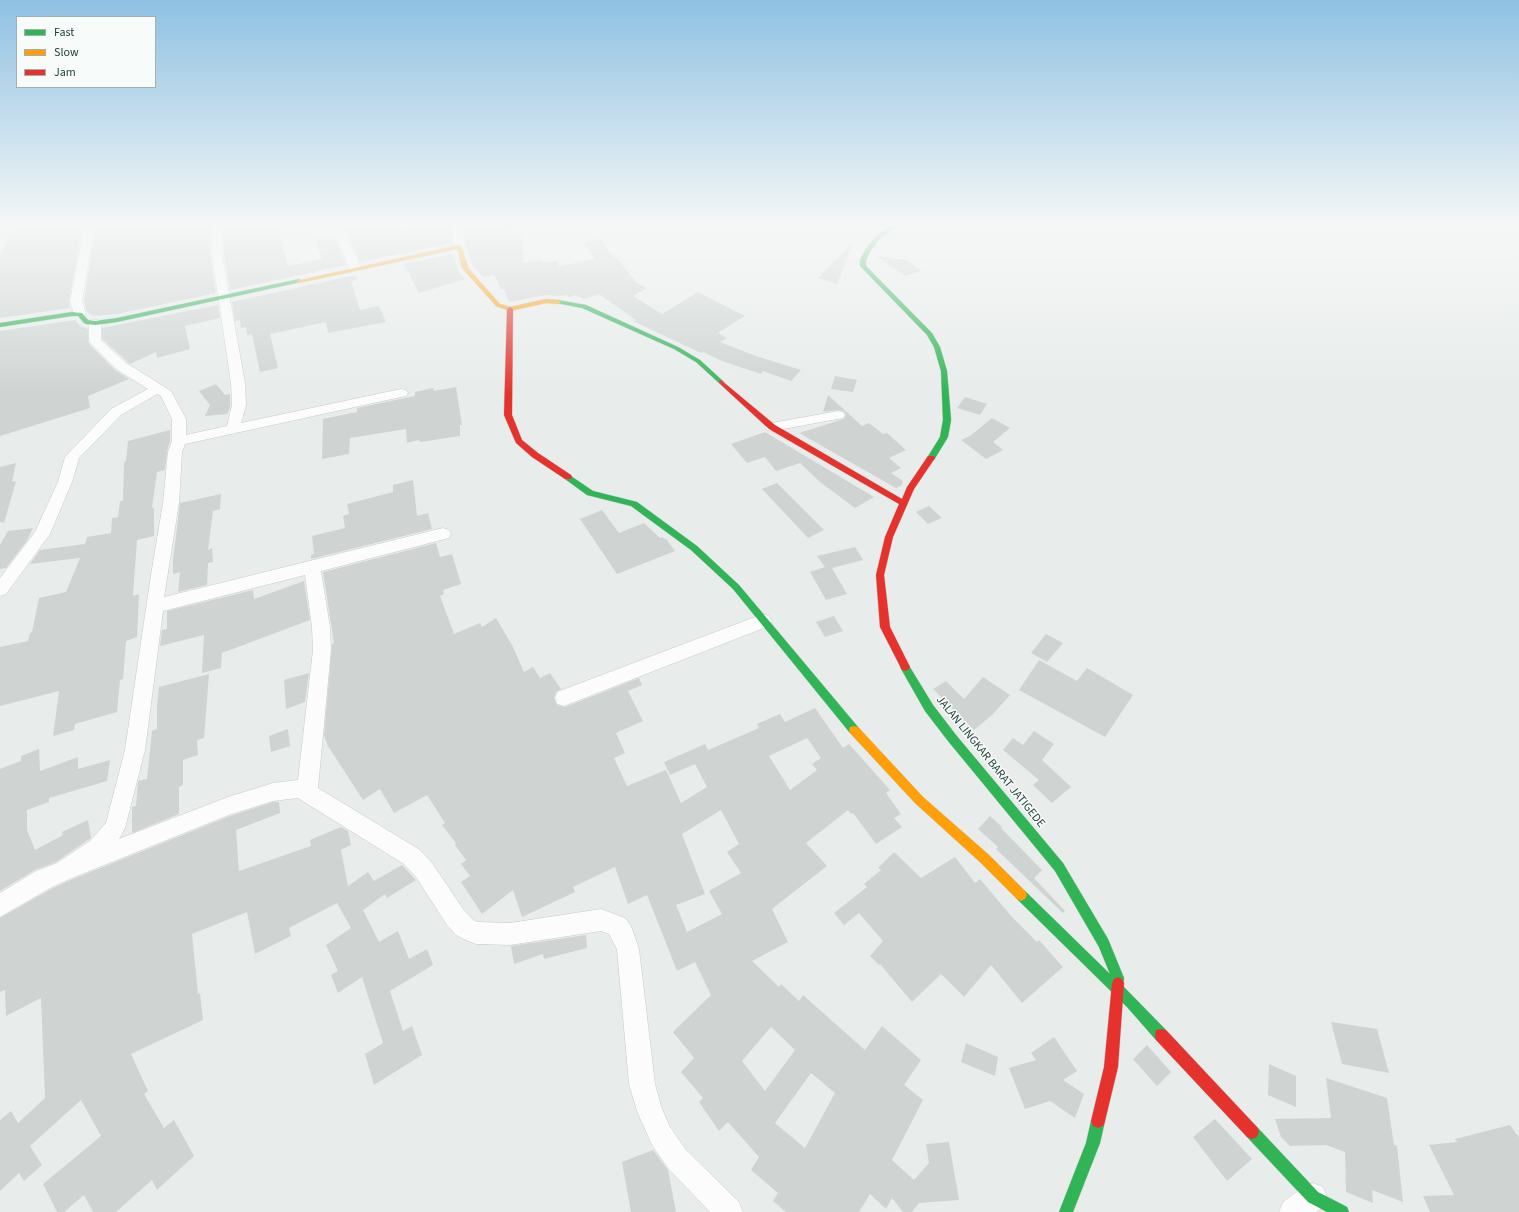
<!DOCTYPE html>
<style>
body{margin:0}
#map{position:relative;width:1519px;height:1212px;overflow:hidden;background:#e8edeb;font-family:"Source Sans 3",sans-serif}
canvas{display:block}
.legend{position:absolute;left:16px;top:16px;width:140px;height:72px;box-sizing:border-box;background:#f7fbf9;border:1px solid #a3b1ad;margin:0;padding:5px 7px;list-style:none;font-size:12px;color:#24423a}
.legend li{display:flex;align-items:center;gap:8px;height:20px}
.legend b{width:20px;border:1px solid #a3b1ad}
</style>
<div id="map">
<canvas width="1519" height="1212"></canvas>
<ul class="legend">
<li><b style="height:5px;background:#30b455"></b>Fast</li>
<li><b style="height:5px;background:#ff9f0a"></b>Slow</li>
<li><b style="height:5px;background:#e5322d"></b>Jam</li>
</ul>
</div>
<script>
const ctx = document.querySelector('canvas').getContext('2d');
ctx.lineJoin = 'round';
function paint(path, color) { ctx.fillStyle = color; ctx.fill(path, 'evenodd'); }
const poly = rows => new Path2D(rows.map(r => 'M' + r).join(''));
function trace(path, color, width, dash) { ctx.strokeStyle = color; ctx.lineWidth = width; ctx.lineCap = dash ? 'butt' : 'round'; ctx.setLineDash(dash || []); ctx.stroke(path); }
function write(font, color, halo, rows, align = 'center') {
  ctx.font = font + ' "Source Sans 3",sans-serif'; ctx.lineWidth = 3; ctx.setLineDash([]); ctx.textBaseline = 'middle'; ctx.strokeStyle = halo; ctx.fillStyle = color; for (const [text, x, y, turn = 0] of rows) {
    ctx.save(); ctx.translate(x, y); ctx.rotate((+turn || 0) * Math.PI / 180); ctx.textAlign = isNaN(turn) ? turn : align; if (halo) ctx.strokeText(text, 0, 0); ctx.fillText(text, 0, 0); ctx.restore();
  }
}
paint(poly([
 [12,224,28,224,27,229,38,227,37,229,83,224,69,301,70,308,0,318,0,256,8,238],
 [96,224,212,224,210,255,216,293,117,314,92,316,86,310,84,301],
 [225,224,277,224,288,266,322,259,315,239,334,235,346,265,230,290,224,255],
 [399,224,400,230,431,224,444,224,444,228,452,227,452,243,360,262,343,225],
 [477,224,512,224,510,232,523,231,523,263,542,260,543,263,557,261,559,266,595,259,583,242,600,238,614,258,616,257,637,283,647,288,633,296,662,314,698,292,745,316,718,333,727,338,720,342,756,356,801,370,791,381,763,371,761,374,722,361,703,352,701,353,633,321,636,320,599,294,584,299,576,295,569,297,567,295,560,296,546,295,509,302,504,289,501,289,494,275,483,277,473,266,465,243,465,226],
 [854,241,837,284,818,278],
 [452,254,459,272,465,279,419,293,404,264],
 [876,256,906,260,922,271,905,276],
 [356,275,358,279,351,281,360,310,379,306,386,322,328,333,326,322,270,334,278,368,260,372,252,334,247,335,246,327,241,328,240,320,235,321,232,302],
 [218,305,220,318,185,326,190,349,157,358,156,352,130,364,102,339,102,328],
 [75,320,80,326,88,329,88,341,90,345,115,370,129,379,88,396,90,408,0,436,0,331],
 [835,376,857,380,853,392,831,389],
 [216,384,225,395,230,394,230,408,227,414,205,416,210,405,199,391],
 [456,387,462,425,460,425,460,436,420,442,419,440,407,443,406,429,350,438,349,454,322,459,323,419,357,412,357,408,415,396,415,392,433,388,434,391],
 [828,395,862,426,869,423,883,434,887,433,906,450,889,458,901,468,891,473,903,481,901,486,896,488,799,433,844,419,846,414,843,411,838,410,823,412],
 [965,397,987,404,980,415,957,408],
 [992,418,1010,428,993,442,1003,450,986,459,961,440,970,436],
 [170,430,170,441,167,452,165,470,157,472,152,508,154,508,154,536,137,540,133,596,139,594,137,637,126,641,123,679,120,680,117,712,75,724,74,730,53,736,59,691,0,706,0,647,28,641,30,633,32,632,39,598,66,592,80,558,30,564,40,550,85,544,87,537,111,533,112,518,118,517,120,501,123,501,124,462,126,461,128,441],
 [765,432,874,497,855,508,820,482,800,463,776,471,765,457,747,463,731,444],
 [16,463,12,482,16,481,4,523,0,522,0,467],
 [413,480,417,516,428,513,432,529,311,559,311,555,314,554,312,536,345,528,343,516,349,514,347,504,393,492,393,485],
 [777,483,824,530,808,538,762,489],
 [221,494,220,509,213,511,208,550,212,548,213,562,208,563,207,585,178,592,180,572,173,574,173,560,180,503],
 [929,506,942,518,928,524,916,512],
 [602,510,619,533,644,523,660,538,662,537,667,540,675,551,617,574,580,519],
 [33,528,26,542,6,568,0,569,0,545,8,531],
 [436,543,440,557,452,554,461,584,443,590,444,594,440,596,454,634,480,623,482,627,496,618,512,645,524,672,533,667,540,678,550,673,561,689,567,686,556,692,554,698,557,705,565,707,639,678,642,685,628,691,643,721,616,733,625,753,614,758,627,786,666,770,681,803,707,787,695,764,670,775,664,762,705,744,708,750,759,728,757,724,780,714,785,722,815,708,843,748,849,744,890,790,886,793,901,814,894,818,902,827,876,844,853,813,851,814,848,810,806,843,827,866,772,909,788,942,752,961,779,987,781,984,799,1001,803,995,865,1050,882,1026,921,1060,904,1085,923,1100,892,1160,914,1180,929,1163,926,1144,949,1142,959,1200,919,1203,912,1212,903,1212,892,1198,886,1209,870,1194,859,1212,786,1212,773,1201,778,1193,751,1170,759,1157,728,1122,719,1131,699,1102,703,1098,681,1072,694,1058,673,1032,711,995,695,962,677,971,647,895,628,904,615,867,573,887,575,892,522,917,513,890,482,914,461,882,470,876,461,864,466,860,455,845,456,843,442,825,445,823,427,795,394,813,380,789,363,800,328,746,324,736,332,644,334,643,323,572],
 [807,738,821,758,812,764,817,770,790,790,769,756],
 [721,810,739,844,727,852,741,873,709,891,722,914,687,932,676,905,705,894,682,834],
 [771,1027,795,1050,765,1091,742,1061],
 [811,1073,835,1093,805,1148,775,1123],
 [855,547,863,560,832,568,847,594,826,600,810,572,825,567,817,556],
 [304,581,310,620,222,653,221,668,202,673,204,635,160,646,162,630,167,629,167,611,253,590,254,599],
 [834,616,843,631,825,637,816,622],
 [1046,634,1063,643,1047,662,1031,653],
 [1039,660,1077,681,1087,668,1133,695,1105,737,1019,690],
 [309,673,305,702,286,709,284,680],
 [209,674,204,738,197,740,198,755,183,760,183,785,179,787,179,814,132,833,132,807,136,806,138,781,147,779,152,731,157,729,157,707,159,687],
 [983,677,1010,695,992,715,974,730,933,689,946,681,964,699],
 [288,729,290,746,271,752,269,736],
 [1034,731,1054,744,1042,760,1071,787,1052,803,1033,785,1039,780,1003,750,1013,738,1023,745],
 [39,749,40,771,78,757,78,769,110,760,107,781,49,798,49,802,27,810,27,830,35,850,63,835,62,832,88,820,91,838,56,862,35,870,0,891,0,769,21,761,21,756],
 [273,802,279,802,280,813,236,830,239,871,311,846,310,840,341,827,348,831,351,845,341,850,348,886,368,872,374,881,402,865,416,880,387,898,385,894,363,910,379,942,398,931,409,959,427,949,433,965,390,991,403,1031,412,1026,422,1055,374,1085,365,1054,383,1043,362,977,338,993,331,975,338,971,326,945,351,928,337,903,289,928,291,936,255,954,247,912,192,934,198,994,200,993,203,1020,131,1054,148,1091,144,1094,164,1128,174,1120,194,1156,157,1190,152,1180,116,1212,93,1212,84,1195,64,1212,57,1212,43,1184,101,1136,81,1100,30,1146,42,1165,24,1181,19,1173,0,1191,0,1120,11,1111,18,1123,45,1098,41,998,6,1016,5,990,0,992,0,918,53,888,73,879,230,816],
 [990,816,1002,827,1001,828,1042,870,1034,878,1065,911,1063,913,996,849,998,847,978,829],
 [894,852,921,878,955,857,975,883,980,879,1012,917,1037,942,1039,940,1063,967,1022,1003,991,965,964,997,941,974,912,1002,880,964,879,965,870,956,883,941,859,913,844,925,834,913,867,887,864,884,881,870,878,868],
 [586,935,587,948,544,959,543,954,514,964,511,946],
 [1331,1022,1377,1029,1389,1073,1342,1064],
 [1054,1037,1077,1071,1063,1080,1084,1094,1075,1118,1050,1101,1025,1109,1009,1068,1036,1060,1031,1053],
 [966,1043,998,1057,995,1076,961,1062],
 [1147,1045,1171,1072,1157,1086,1133,1059],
 [1269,1064,1296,1076,1296,1107,1268,1095],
 [1326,1078,1387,1098,1394,1145,1397,1146,1403,1202,1372,1190,1373,1203,1346,1192,1345,1152,1326,1145,1290,1146,1281,1137,1275,1119,1331,1118],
 [1215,1119,1252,1159,1227,1181,1193,1137],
 [1510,1125,1519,1137,1519,1212,1430,1212,1423,1196,1454,1195,1429,1145,1457,1142,1455,1139],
 [653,1150,668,1170,676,1212,631,1212,622,1162]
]), '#cfd4d2');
const street = poly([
 [85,224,95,224,82,301,86,314,80,318,74,314,70,301,85,224],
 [214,224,224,224,222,255,245,383,246,405,241,423,401,389,406,390,408,393,406,396,401,397,185,444,182,452,179,503,164,597,443,528,449,530,451,534,449,538,321,571,330,627,331,650,318,788,420,850,432,863,463,909,472,919,477,922,510,923,601,909,625,918,631,926,639,949,655,1084,662,1109,670,1127,686,1150,739,1202,743,1212,710,1212,668,1168,652,1145,637,1111,629,1084,617,949,609,934,601,931,510,945,476,944,468,941,456,935,447,925,416,877,404,864,298,798,273,801,229,815,72,878,52,887,0,917,0,893,36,871,57,863,90,841,106,823,125,750,151,575,163,503,168,452,172,441,172,419,161,396,157,394,121,415,79,458,72,482,50,534,6,594,0,596,0,578,35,532,58,482,65,457,111,409,148,389,116,369,91,344,89,341,89,323,91,320,99,320,101,323,101,340,126,363,171,391,186,419,186,435,227,426,232,405,231,383,212,255,214,224],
 [305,575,312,627,313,650,298,780,273,783,228,797,119,839,125,828,145,750,163,611,305,575],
 [331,224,341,224,361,268,359,270,355,271,349,268,331,224],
 [453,224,463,224,464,247,463,249,455,249,454,247,453,224],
 [838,411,843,412,845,415,843,418,772,431,767,430,765,427,767,424,772,423,838,411],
 [763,614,769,616,772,621,769,626,564,706,557,704,555,698,557,692,763,614],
 [1313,1183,1323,1187,1327,1197,1323,1207,1316,1212,1279,1212,1283,1202,1303,1187,1313,1183]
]);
const fast = poly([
 [894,224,901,224,881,237,871,250,866,260,866,266,932,333,940,347,947,371,951,420,948,437,934,460,931,460,927,458,940,437,943,420,941,371,934,347,927,335,860,266,860,260,865,250,877,235,894,224],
 [299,279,301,280,301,282,117,322,95,325,86,324,84,323,78,316,72,316,0,327,0,323,72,312,82,313,88,320,95,321,117,318,299,279],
 [558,300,586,305,678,347,700,360,724,382,723,383,719,383,696,362,674,349,582,308,556,303,555,302,558,300],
 [568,474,593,491,637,502,697,546,739,585,858,727,859,730,858,733,854,734,850,733,733,589,691,550,631,506,587,495,565,479,564,477,568,474],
 [905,663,908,664,933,705,956,735,1063,863,1108,939,1124,978,1123,986,1166,1030,1167,1035,1166,1040,1161,1041,1156,1040,1127,1007,1017,899,1015,895,1017,891,1021,889,1025,891,1110,974,1099,947,1055,871,948,741,925,711,900,667,902,664,905,663],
 [1098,1114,1103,1116,1105,1121,1100,1143,1073,1212,1059,1212,1086,1143,1091,1121,1093,1116,1098,1114],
 [1252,1125,1257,1127,1318,1192,1347,1207,1349,1212,1327,1212,1308,1202,1247,1137,1245,1132,1247,1127,1252,1125]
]);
const slow = poly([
 [459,245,462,247,468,268,500,304,510,307,546,299,558,300,561,302,558,304,546,303,510,311,496,306,462,268,457,249,299,283,296,281,459,245],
 [854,726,858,727,923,797,989,855,1025,891,1027,895,1025,899,1021,901,1017,899,981,863,915,803,850,733,849,730,850,727,854,726]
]);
const jam = poly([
 [510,307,513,309,512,415,522,440,538,453,571,475,572,477,571,479,565,479,532,457,516,443,504,415,507,309,510,307],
 [721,380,775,425,902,499,907,487,928,456,934,456,935,458,914,489,893,537,884,575,890,627,910,667,908,670,905,671,902,670,880,627,876,575,885,537,899,504,769,429,719,383,719,381,721,380],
 [1118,977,1122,979,1124,983,1118,1067,1105,1121,1103,1126,1098,1128,1093,1126,1091,1121,1104,1067,1112,983,1114,979,1118,977],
 [1161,1029,1166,1030,1257,1127,1259,1132,1257,1137,1252,1139,1247,1137,1156,1040,1155,1035,1156,1030,1161,1029]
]);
trace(street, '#c5cac8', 1);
trace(fast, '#c3cbc8', 1);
trace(slow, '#c3cbc8', 1);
trace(jam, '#c3cbc8', 1);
paint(street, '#fcfcfc');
paint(fast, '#30b455');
paint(slow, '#ff9f0a');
paint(jam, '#e5322d');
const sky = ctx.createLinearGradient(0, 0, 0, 394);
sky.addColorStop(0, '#8fc1e3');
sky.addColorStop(0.57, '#f5f7f6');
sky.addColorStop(1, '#f5f7f600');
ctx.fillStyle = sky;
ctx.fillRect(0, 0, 1519, 394);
write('12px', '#24423a', '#f7fbf9', [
 ["JALAN LINGKAR BARAT JATIGEDE",990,762,51]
]);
</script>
